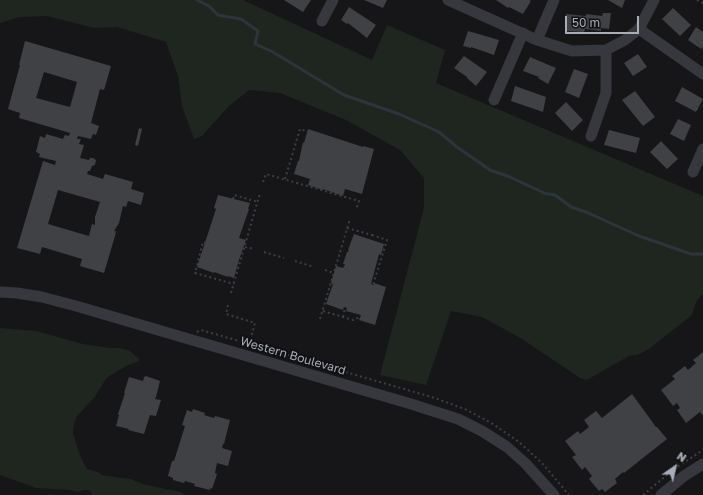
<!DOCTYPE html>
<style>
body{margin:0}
#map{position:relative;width:703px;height:495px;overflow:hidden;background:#161618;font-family:"Golos Text",sans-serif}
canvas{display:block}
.north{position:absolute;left:655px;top:447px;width:40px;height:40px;-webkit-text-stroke:3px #111113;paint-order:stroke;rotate:34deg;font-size:11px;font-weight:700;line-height:16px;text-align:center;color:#a8adb8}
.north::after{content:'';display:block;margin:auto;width:14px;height:18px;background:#a8adb8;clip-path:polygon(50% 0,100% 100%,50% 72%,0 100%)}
.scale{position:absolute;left:565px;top:16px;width:74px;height:18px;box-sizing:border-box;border:2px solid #a8adb8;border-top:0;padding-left:5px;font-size:12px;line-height:14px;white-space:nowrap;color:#a8adb8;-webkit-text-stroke:3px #111113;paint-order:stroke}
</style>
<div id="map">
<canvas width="703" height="495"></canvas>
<div class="north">N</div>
<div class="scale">50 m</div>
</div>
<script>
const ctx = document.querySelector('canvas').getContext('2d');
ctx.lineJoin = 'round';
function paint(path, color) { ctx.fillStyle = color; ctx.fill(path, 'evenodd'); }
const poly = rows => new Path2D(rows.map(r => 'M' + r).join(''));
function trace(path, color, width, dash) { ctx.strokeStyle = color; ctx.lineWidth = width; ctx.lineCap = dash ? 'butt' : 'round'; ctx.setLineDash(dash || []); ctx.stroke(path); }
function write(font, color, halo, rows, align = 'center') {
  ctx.font = font + ' "Golos Text",sans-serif'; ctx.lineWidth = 4; ctx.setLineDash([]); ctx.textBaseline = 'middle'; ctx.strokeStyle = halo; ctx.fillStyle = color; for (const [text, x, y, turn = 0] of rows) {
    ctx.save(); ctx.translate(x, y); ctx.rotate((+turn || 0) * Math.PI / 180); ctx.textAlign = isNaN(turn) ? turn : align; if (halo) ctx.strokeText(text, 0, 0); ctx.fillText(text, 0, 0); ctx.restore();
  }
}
paint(poly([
 [0,0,243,0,372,60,387,25,445,50,436,83,703,196,703,294,696,302,692,315,649,349,637,355,629,356,587,380,580,378,522,339,482,317,451,311,426,385,380,375,424,208,424,178,400,150,346,120,280,93,249,90,228,107,202,136,194,139,182,106,178,76,166,42,117,27,94,28,47,16,19,17,0,23],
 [0,328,36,331,83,344,110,348,120,348,130,351,139,359,139,361,126,366,111,375,106,379,94,398,77,416,74,423,73,434,81,458,87,469,98,472,102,475,130,479,146,485,181,492,185,495,92,495,91,492,88,490,84,490,78,492,69,490,36,488,0,475]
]), '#1e261f');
trace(poly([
 [197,0,209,6,218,15,241,19,258,31,255,44,271,51,344,95,399,114,439,132,457,147,490,170,510,177,544,193,555,195,571,207,586,212,639,236,691,254,703,254]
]), '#2c353c', 3);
paint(poly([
 [284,0,311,0,303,12],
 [364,0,387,0,383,8],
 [496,0,529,0,531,1,523,14,509,7,508,8],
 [608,0,625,0,622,8],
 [349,7,376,25,367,38,348,23,347,24,341,20],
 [673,8,691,25,680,36,662,19],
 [603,13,611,13,609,29,601,28,601,31,585,29,584,32,565,31,566,14,586,16,586,14,602,16],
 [696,27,703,32,703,46,701,49,688,40],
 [468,31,499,40,494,55,471,47,471,48,463,46],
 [25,41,111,66,104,90,100,89,91,123,99,126,96,135,93,134,91,139,78,136,77,139,81,139,79,144,84,145,80,158,89,160,90,158,93,158,96,160,95,165,92,166,90,171,88,171,87,174,103,179,105,174,133,182,131,189,144,193,141,205,128,201,126,207,123,206,119,223,114,231,116,231,115,236,104,273,80,266,82,259,42,247,40,254,17,248,43,161,55,165,56,161,39,157,40,154,36,152,40,136,45,138,46,134,63,139,65,135,69,136,70,133,19,118,20,113,8,109,20,65,19,65],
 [44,72,77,82,70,107,36,98],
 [58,190,100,202,95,217,95,225,92,224,89,236,48,224],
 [638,54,647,67,633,76,624,63],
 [464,56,487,72,476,86,467,78,467,77,454,68],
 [530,57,556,68,548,84,538,78,539,77,523,71],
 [574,69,588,74,579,98,565,92],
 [515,86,546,97,543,112,511,101],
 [682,87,703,99,696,112,675,101],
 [635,91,655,117,643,126,622,100],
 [566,102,583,120,572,131,555,113],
 [678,119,691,125,684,141,670,134],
 [139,128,142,129,138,146,135,145],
 [308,129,363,147,363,146,374,149,362,194,345,189,343,196,323,189,323,190,308,185,310,179,294,174,298,161,299,161,303,142,304,143],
 [609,130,640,138,636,153,604,145],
 [661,141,678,159,667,169,650,152],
 [218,195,250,203,248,209,249,209,239,238,246,240,239,260,234,278,228,276,228,277,214,272,214,273,197,267,216,209,214,208],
 [354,234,384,244,381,255,379,254,371,284,374,285,374,283,386,287,375,325,359,320,361,315,346,311,347,308,344,307,343,310,326,304,333,284,331,283,336,266,343,268,345,264,343,264,347,252,348,252,349,250,348,250],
 [703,352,703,416,700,412,686,423,677,410,680,408,677,403,673,406,661,390,675,379,672,376,685,366,688,370,696,363,693,360],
 [146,376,160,381,156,397,155,399,161,400,156,416,150,415,144,434,128,430,129,429,116,426,119,415,118,414,125,393,124,393,129,377,143,381,144,377],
 [632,394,656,427,657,427,667,439,624,473,623,472,615,479,617,483,605,492,602,489,599,491,589,479,592,476,585,467,582,470,572,457,576,455,565,441,578,431,580,434,589,427,584,420,596,411,602,418],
 [193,409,205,413,204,415,214,418,215,416,230,420,224,444,223,444,222,448,232,451,228,466,217,463,215,473,217,474,212,489,210,488,210,490,194,486,195,484,185,481,184,483,173,480,173,478,168,476,172,461,174,461,185,426,182,425,187,410,192,412]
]), '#404145');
trace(poly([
 [697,0,703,3],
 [285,179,300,129,308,132],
 [263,182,266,174,359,201,356,210],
 [233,199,234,195,258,202],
 [347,228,372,235,371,239],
 [372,235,387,240,373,285],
 [206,243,203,242,195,273,234,284],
 [245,247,254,249],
 [264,252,284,258],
 [295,261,314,267],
 [325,270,334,273],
 [231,293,260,193],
 [228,305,226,314,255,323,249,344],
 [323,311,353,320,360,317],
 [343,317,345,308],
 [320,319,350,219],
 [197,332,201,330,435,398,467,410,493,424,519,442,542,463,569,495],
 [643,495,674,469,703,450]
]), '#3d3f44', 2, [2, 3]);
trace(poly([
 [448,0,537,40,572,51,606,50,625,40,639,29,654,0],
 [322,21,333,0],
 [639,29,703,74],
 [537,40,554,0],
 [494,100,523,33],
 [591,136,606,93,606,50],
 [693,172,703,149],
 [0,292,17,293,42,297,76,306,411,404,458,419,482,431,507,447,525,463,554,495],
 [661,495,684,476,703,464]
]), '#37383d', 11);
write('12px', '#a8adb8', '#111113', [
 ["Western Boulevard",293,356,16]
]);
</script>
